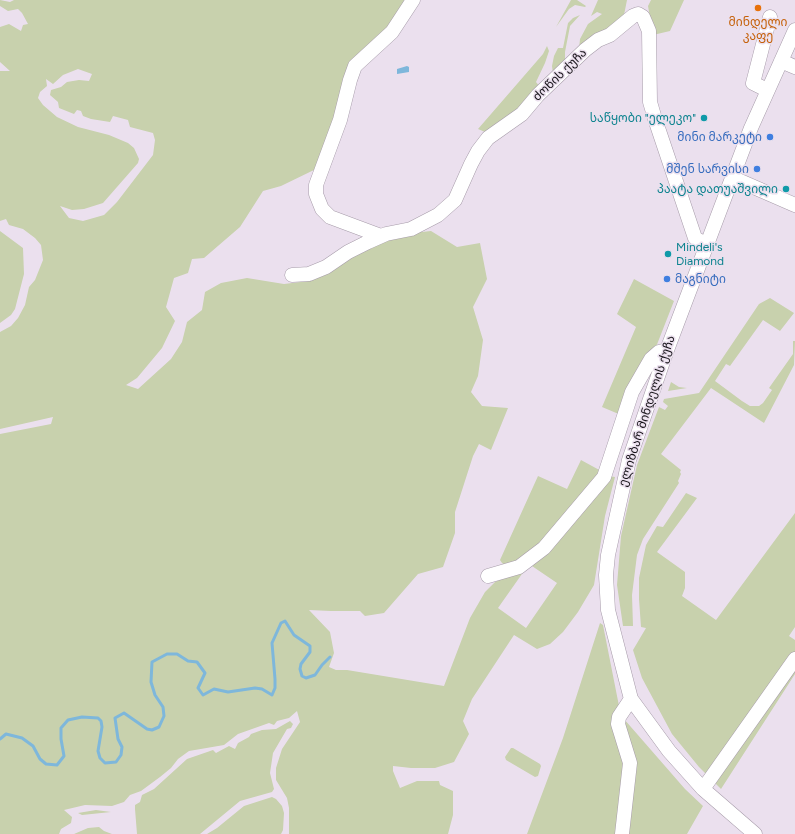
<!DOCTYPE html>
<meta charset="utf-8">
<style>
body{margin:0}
canvas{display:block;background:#ebe0ee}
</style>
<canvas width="795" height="834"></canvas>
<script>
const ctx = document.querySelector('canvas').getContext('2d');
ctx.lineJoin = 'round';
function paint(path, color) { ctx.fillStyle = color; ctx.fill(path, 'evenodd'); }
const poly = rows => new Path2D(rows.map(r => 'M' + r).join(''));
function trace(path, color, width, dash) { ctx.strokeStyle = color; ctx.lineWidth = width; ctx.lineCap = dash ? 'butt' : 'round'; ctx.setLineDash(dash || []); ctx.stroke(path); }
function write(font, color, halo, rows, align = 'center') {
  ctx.font = font + ' Figtree,"Noto Sans Georgian",sans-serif'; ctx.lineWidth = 3; ctx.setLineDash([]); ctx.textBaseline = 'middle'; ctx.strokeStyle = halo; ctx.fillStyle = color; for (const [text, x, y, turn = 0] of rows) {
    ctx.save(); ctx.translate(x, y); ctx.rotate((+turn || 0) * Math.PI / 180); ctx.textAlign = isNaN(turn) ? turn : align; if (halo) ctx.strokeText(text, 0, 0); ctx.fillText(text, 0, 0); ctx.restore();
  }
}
paint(poly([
 [0,0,10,2,14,0,408,0,396,20,376,38,336,118,316,169,281,186,263,191,240,227,204,258,192,259,188,273,174,278,166,307,175,321,162,348,137,378,126,385,138,389,171,359,182,342,187,322,202,310,205,292,221,283,247,278,284,284,309,281,385,238,419,231,422,232,431,231,457,247,480,243,487,279,473,307,483,340,478,376,471,392,482,406,508,408,491,450,479,444,473,456,455,512,455,533,443,567,418,574,384,613,365,616,360,611,331,611,309,610,330,632,334,653,329,667,336,670,347,670,444,686,470,618,485,592,495,582,522,569,609,476,615,477,605,516,594,585,578,612,563,632,550,644,537,649,514,635,472,699,463,721,469,734,454,762,435,768,411,768,393,766,393,771,400,788,417,781,439,781,440,785,453,791,453,815,448,834,289,834,289,808,287,798,276,780,276,768,282,749,300,722,297,711,289,718,277,721,274,725,269,723,238,734,224,745,189,751,178,759,171,768,160,777,141,791,130,795,124,802,112,806,85,805,64,810,72,817,71,823,61,829,59,834,0,834,0,434,51,424,53,417,0,429,0,332,11,326,18,318,25,305,29,287,35,280,43,260,41,245,35,238,23,229,9,225,6,219,0,221,0,71,10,71,0,62,0,27,9,24,21,31,23,25,28,24,22,13,18,9,8,11,0,6],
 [78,69,92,74,89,81,79,80,67,82,61,87,51,90,50,95,58,102,59,108,74,114,77,110,81,111,83,116,91,119,110,122,113,116,128,120,130,127,153,133,155,140,153,155,117,202,104,215,83,221,69,218,60,206,72,210,84,209,103,203,138,163,139,159,134,148,128,143,109,135,78,127,57,117,43,105,38,98,40,92,47,86,46,79,53,84,63,75],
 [529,564,557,583,526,628,498,608],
 [571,0,577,0,586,6,585,7,575,5,569,9,556,27],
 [598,0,627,0,623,20,579,49,580,39,588,24,602,14,597,12,591,16],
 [651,0,684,0,670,31,653,35,648,6],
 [580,15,570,26,565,52,565,63,553,74,552,66,554,56,558,48,563,48,568,23,573,18],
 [547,46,549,51,545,63,536,82,540,87,519,112,485,132,478,129,543,54],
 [0,231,23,248,24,274,15,309,11,315,0,323],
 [634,279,674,301,656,347,621,415,602,407,636,327,617,314],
 [770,298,794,313,780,331,763,320,730,366,726,364,715,381,742,401,750,406,759,406,763,403,772,390,769,388,793,354,793,341,795,341,794,365,764,423,711,388,661,454,681,470,680,472,681,474,678,481,679,483,643,539,637,555,632,595,633,626,623,626,617,585,621,536,637,465,659,407,665,410,668,406,663,402,664,399,699,393,759,304],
 [671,382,679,387,687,388,668,391],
 [581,460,603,472,542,547,518,565,506,566,502,563,500,560,538,476,567,489],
 [686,493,697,498,657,552,685,572,685,588,682,596,716,620,795,513,795,627,789,636,795,640,795,674,721,789,699,767,672,734,642,678,633,650,646,628,641,627,639,599,639,578,646,545,657,526,663,527],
 [600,623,603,625,619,706,625,769,617,834,527,834,563,738],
 [624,719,685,789,703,806,687,834,625,834],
 [290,721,293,724,291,728,287,729,273,753,270,773,274,789,272,792,240,801,200,834,137,834,135,809,135,805,140,802,142,795,154,789,187,759,213,750,216,753,229,746,235,749,238,743,249,737,251,734,262,730,276,729],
 [511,748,513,748,540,764,541,766,538,776,535,777,506,760,505,757],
 [272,797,276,799,282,806,284,813,283,830,281,834,207,834,217,828,244,806],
 [96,810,111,812,82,815,78,813],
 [99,827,104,831,112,834,74,834,88,828]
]), '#c8d1ad');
paint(poly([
 [407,66,409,67,409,72,397,74,397,69]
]), '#7eb7db');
trace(poly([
 [0,739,6,734,22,738,33,746,40,759,46,764,57,765,64,756,61,739,61,728,68,720,82,717,98,718,101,721,102,727,98,751,100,758,105,763,116,762,121,755,122,747,118,739,115,718,124,713,147,729,152,730,159,727,164,716,163,707,155,695,151,682,152,662,167,654,177,654,188,661,197,662,205,673,198,688,203,695,214,689,228,692,255,688,262,689,272,695,275,688,275,679,272,643,281,623,285,621,294,635,310,646,310,652,301,664,300,669,302,676,306,678,315,675,322,665,330,657]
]), '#7eb7db', 3);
const minor = poly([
 [781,61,795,67],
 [767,90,753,83,770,17],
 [733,178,795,205],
 [381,236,330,217,322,209,316,194,316,185,340,120,350,80,355,66,392,32,413,0],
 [292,275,309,274,326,267,348,252,368,242,386,234,411,229,438,215,455,200,471,164,478,151,488,138,522,114,538,95,585,50,598,40,610,35,633,16,638,14,643,17,649,31,650,102,655,119,695,238,707,245],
 [488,576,519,567,544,548,604,477,632,392,651,359,659,352,667,350],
 [703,789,795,659],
 [622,834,630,763,618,724,619,717,631,699],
 [755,834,703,789,669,751,631,699,608,610,606,575,608,555,629,460,667,350,751,128,795,30]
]);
trace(minor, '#a79caa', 15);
trace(minor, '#fff', 14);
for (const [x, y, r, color] of [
 [758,8,4,"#e8710a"],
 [704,118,4,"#0f9aa8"],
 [770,137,4,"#3f7fe0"],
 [757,169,4,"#3f7fe0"],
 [786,189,4,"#0f9aa8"],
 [668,254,4,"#0f9aa8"],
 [667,279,4,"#3f7fe0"]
]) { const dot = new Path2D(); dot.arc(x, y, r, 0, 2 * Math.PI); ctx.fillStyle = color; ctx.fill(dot); trace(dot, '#ebe0ee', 1.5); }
write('12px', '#c56008', '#ebe0ee', [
 ["მინდელი",758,22],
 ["კაფე",758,36]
]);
write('12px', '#161318', '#ebe0ee', [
 ["ძოწის ქუჩა",560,75,-44],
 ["ელიზბარ მინდელის ქუჩა",647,411,-72]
]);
write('12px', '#0d838f', '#ebe0ee', [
 ["საწყობი \"ელეკო\"",696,118],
 ["პაატა დათუაშვილი",778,189],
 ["Mindeli's",676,247,"left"],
 ["Diamond",676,261,"left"]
], 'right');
write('12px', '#366cbe', '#ebe0ee', [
 ["მინი მარკეტი",762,137],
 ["მშენ სარვისი",749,169],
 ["მაგნიტი",675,279,"left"]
], 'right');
</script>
